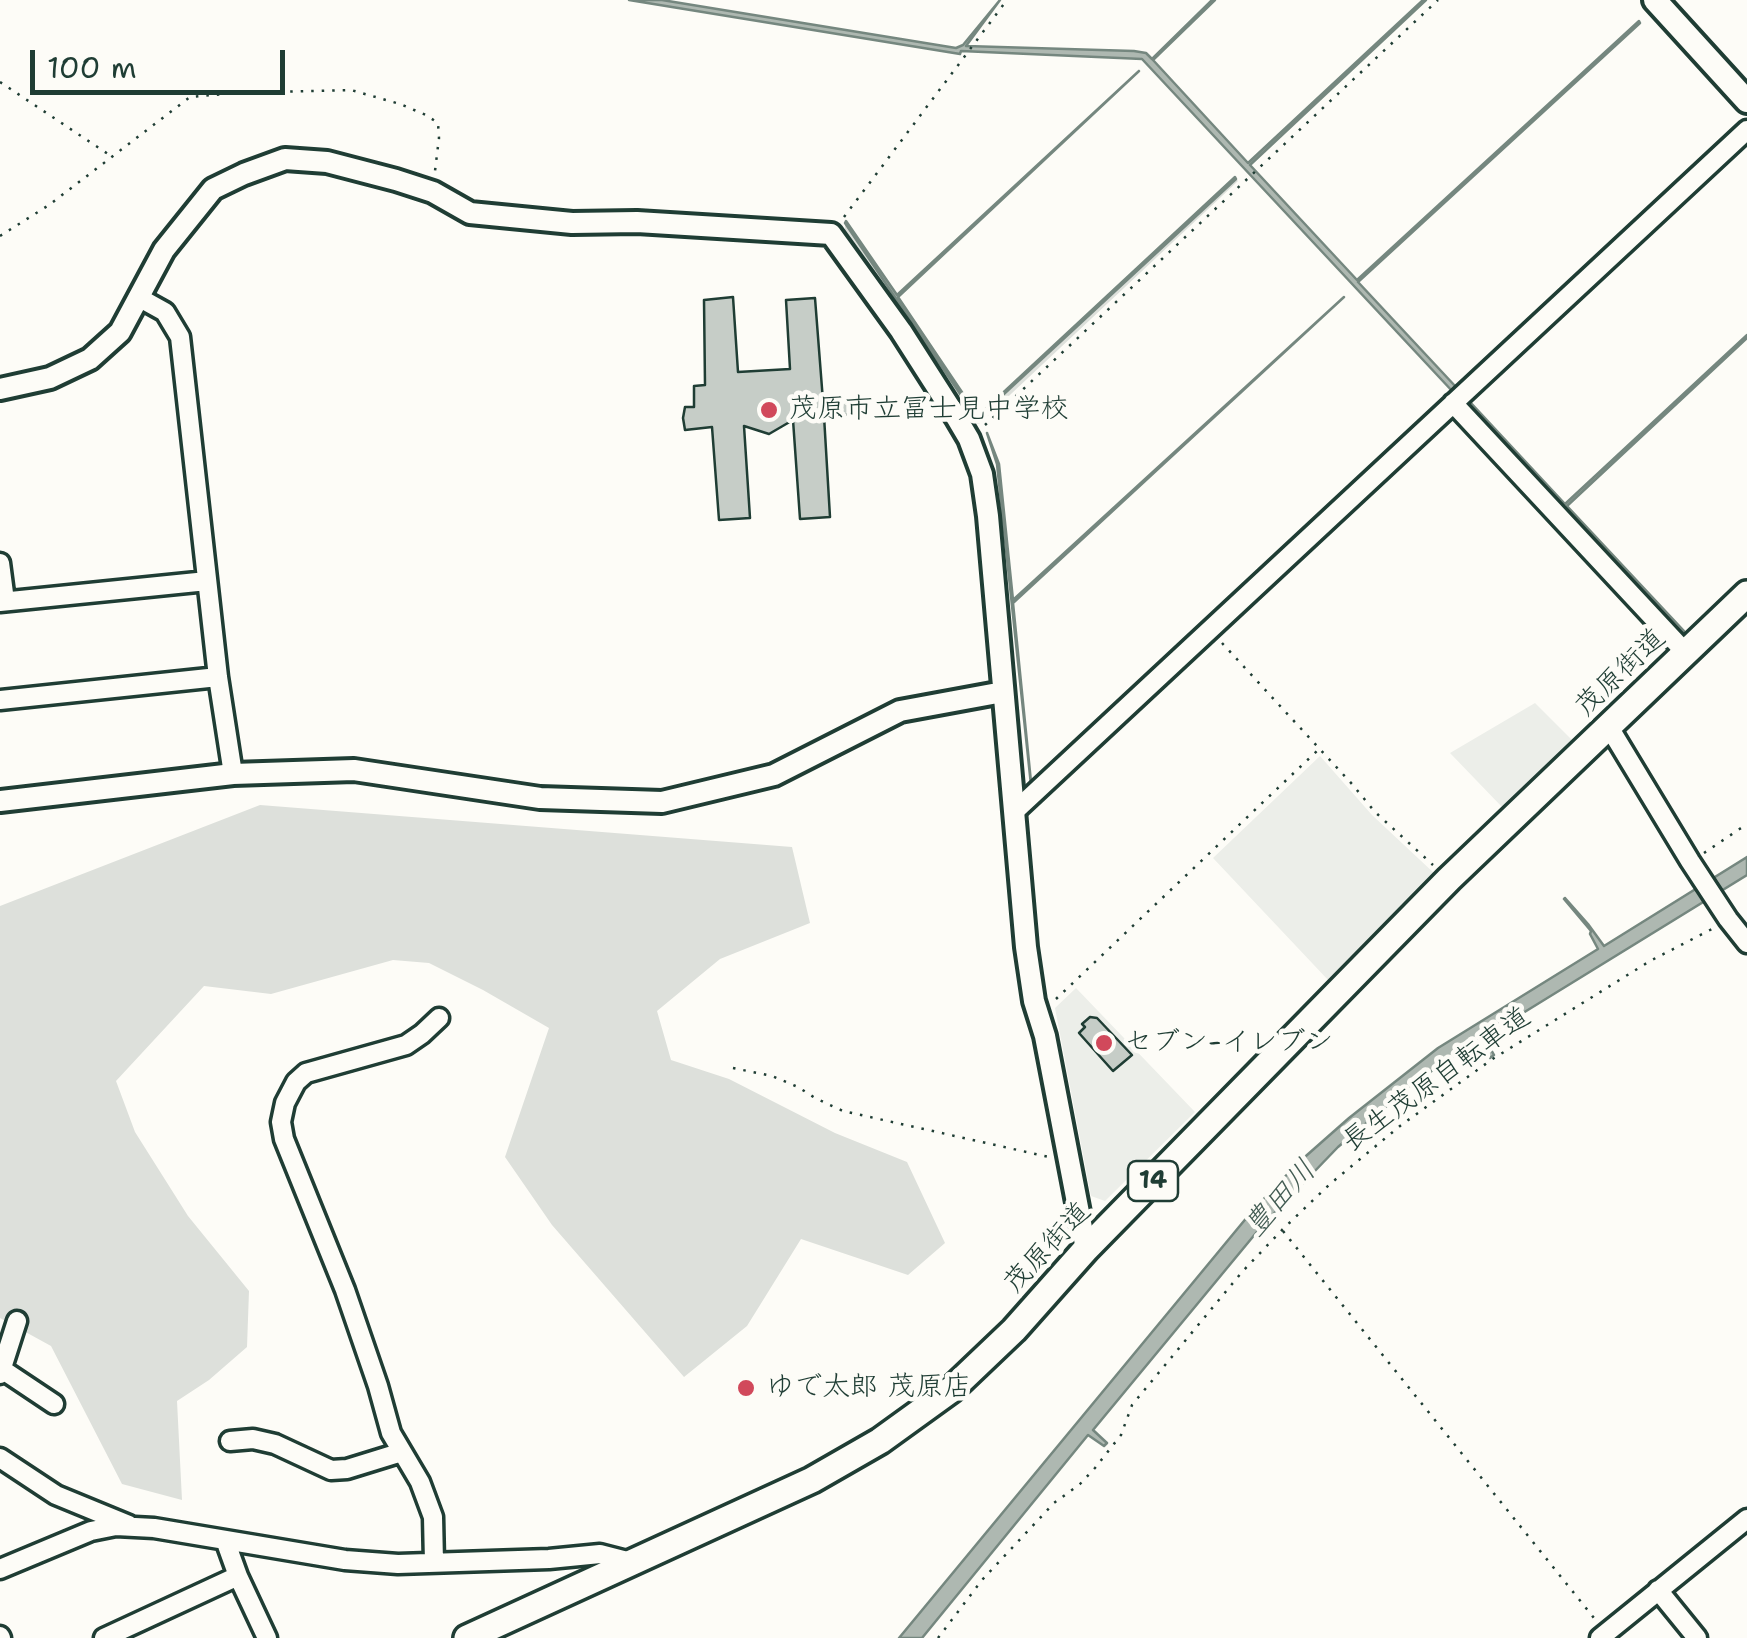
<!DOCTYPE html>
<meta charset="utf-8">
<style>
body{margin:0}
#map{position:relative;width:1747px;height:1638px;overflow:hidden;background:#fdfcf7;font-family:"Shantell Sans",sans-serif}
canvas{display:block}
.scale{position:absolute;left:30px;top:50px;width:255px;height:45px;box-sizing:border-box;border:5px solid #1f3d34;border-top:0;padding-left:12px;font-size:30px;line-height:35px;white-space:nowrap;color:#1f3d34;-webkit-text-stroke:8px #fdfcf7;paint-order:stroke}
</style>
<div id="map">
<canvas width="1747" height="1638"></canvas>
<div class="scale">100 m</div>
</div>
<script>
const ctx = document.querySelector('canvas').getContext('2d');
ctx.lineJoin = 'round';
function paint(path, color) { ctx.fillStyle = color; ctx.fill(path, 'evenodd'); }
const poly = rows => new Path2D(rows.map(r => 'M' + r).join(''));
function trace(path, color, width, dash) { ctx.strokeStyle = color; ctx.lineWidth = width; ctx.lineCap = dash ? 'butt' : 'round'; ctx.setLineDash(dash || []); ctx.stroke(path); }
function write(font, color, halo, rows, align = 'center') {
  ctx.font = font + ' "Shantell Sans","Klee One",sans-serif'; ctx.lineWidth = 9; ctx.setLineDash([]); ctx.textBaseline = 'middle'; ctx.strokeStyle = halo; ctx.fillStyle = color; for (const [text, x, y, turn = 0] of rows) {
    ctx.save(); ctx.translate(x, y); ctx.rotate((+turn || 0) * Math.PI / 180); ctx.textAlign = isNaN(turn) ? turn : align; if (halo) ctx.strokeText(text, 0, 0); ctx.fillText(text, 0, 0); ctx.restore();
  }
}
paint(poly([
 [1535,703,1572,740,1502,807,1450,753],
 [1320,756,1372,815,1435,874,1329,981,1213,858],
 [1076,988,1195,1112,1105,1201,1091,1196,1055,1008]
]), '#eceee9');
paint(poly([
 [1236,179,1238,181,979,424,971,424,898,311,845,236,845,223,979,419],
 [260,805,792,847,810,923,720,959,657,1011,671,1060,729,1079,835,1133,907,1162,945,1243,908,1275,801,1239,747,1326,684,1377,552,1225,505,1157,549,1028,483,990,429,963,393,960,271,994,204,986,116,1081,135,1132,188,1216,249,1291,247,1347,209,1380,177,1401,182,1500,122,1484,51,1346,0,1318,0,906]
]), '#dde0db');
const water = poly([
 [629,0,662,0,956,48,963,45,1000,0,966,46,1134,51,1146,53,1152,59,1212,0,1215,0,1153,60,1248,163,1423,0,1426,0,1250,165,1357,280,1639,21,1640,23,1358,282,1456,387,1737,127,1738,128,1457,388,1565,504,1747,335,1747,338,1567,506,1684,631,1680,635,1142,59,961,51,960,54,629,0],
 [1139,71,898,297,978,416,1235,177,1236,179,977,419,845,223,846,221,897,295,1139,71],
 [1344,297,1013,603,1031,782,1440,404,1031,785,997,464,987,433,999,464,1013,600,1344,297],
 [1747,857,1747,875,1484,1037,1494,1055,1490,1058,1476,1041,1414,1083,1338,1147,1261,1227,1093,1430,1107,1443,1104,1446,1088,1435,922,1638,899,1638,1253,1210,1298,1163,1349,1118,1438,1048,1598,949,1590,934,1591,931,1564,899,1565,898,1588,924,1604,946,1747,857]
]);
paint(water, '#aeb8b1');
trace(water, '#75877f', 2.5);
const building = poly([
 [733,297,738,372,790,369,786,300,815,298,823,401,852,400,853,414,824,416,830,517,800,519,793,420,769,434,744,426,750,518,719,520,712,427,685,430,683,418,685,407,694,407,694,386,705,385,704,300,733,297],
 [1090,1017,1097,1018,1132,1055,1113,1071,1079,1033,1085,1027,1082,1024,1090,1017]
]);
paint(building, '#c6cdc7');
trace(building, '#1f3d34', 2.5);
const minor = poly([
 [138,297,165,312,180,337,218,677,233,774],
 [1453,403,1685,652],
 [0,563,5,601],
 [0,602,207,581],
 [0,700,218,677],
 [1609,727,1690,861,1728,919,1747,943],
 [1014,812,1747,130],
 [0,1368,54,1404],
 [0,1374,17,1321],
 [230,1441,253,1439,275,1444,331,1470,347,1469,402,1452],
 [0,1458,56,1495,129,1525],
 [225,1540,238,1576,267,1638],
 [434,1562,433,1517,420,1482,391,1433,378,1386,345,1290,284,1139,281,1122,285,1103,296,1082,306,1073,406,1045,422,1034,439,1018],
 [0,1569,91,1531,116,1526,154,1528,345,1560,398,1564,549,1559,600,1554,631,1562],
 [1658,1590,1697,1638],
 [0,1636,1,1638],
 [104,1638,238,1576],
 [1600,1638,1747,1519]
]);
const tertiary = poly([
 [0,389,50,378,90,359,120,332,164,250,213,189,244,174,285,159,327,162,396,180,433,192,470,213,572,223,637,222,831,234,901,331,956,417,969,439,982,474,988,516,1026,947,1034,1001,1045,1036,1086,1249],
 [0,801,233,774,354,770,540,798,662,802,774,775,900,711,1003,692]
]);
const secondary = poly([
 [1655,0,1747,101]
]);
const primary = poly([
 [467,1638,812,1480,880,1441,952,1389,1014,1330,1086,1249,1449,879,1747,594]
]);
trace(minor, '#1f3d34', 25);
trace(tertiary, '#1f3d34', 28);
trace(secondary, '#1f3d34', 30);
trace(primary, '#1f3d34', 32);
trace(poly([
 [0,82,111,156],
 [844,217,1007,0],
 [0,236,49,205,190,97,236,93,351,90,400,104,426,115,438,123,439,138,435,171],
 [985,425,1438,0],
 [1222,643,1352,784,1375,812,1433,865],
 [1704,853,1747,824],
 [1056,999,1319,749],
 [733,1068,772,1076,798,1087,815,1098,843,1111,1049,1157],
 [1283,1231,1594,1618],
 [938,1638,982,1580,1054,1503,1080,1484,1095,1468,1121,1435,1132,1405,1242,1272,1282,1230,1330,1184,1400,1126,1491,1060,1650,961,1712,929]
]), '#1f3d34', 2.5, [2.5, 8]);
trace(minor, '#fdfcf7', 18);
trace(tertiary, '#fdfcf7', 20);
trace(secondary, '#fdfcf7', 22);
trace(primary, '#fdfcf7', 25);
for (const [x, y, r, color] of [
 [769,410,10,"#d1495b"],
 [1104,1043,10,"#d1495b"],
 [746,1388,10,"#d1495b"]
]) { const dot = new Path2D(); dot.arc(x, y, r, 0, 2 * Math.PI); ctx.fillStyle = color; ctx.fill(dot); trace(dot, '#fdfcf7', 4); }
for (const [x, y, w] of [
 [1153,1181,50]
]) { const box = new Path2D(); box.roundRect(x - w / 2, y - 20, w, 40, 8); ctx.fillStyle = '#fdfcf7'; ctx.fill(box); trace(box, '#1f3d34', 2.5); }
write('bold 25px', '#1f3d34', null, [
 ["14",1153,1181]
]);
write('28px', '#1f3d34', '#fdfcf7', [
 ["茂原市立冨士見中学校",789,410],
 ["セブン-イレブン",1124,1043],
 ["ゆで太郎 茂原店",766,1388]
], 'left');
write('28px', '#1f3d34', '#fdfcf7', [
 ["茂原街道",1621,673,-44],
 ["長生茂原自転車道",1437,1080,-36],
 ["茂原街道",1048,1248,-47]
]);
write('italic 30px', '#435c53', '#fdfcf7', [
 ["豊田川",1281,1199,-48]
]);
</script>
